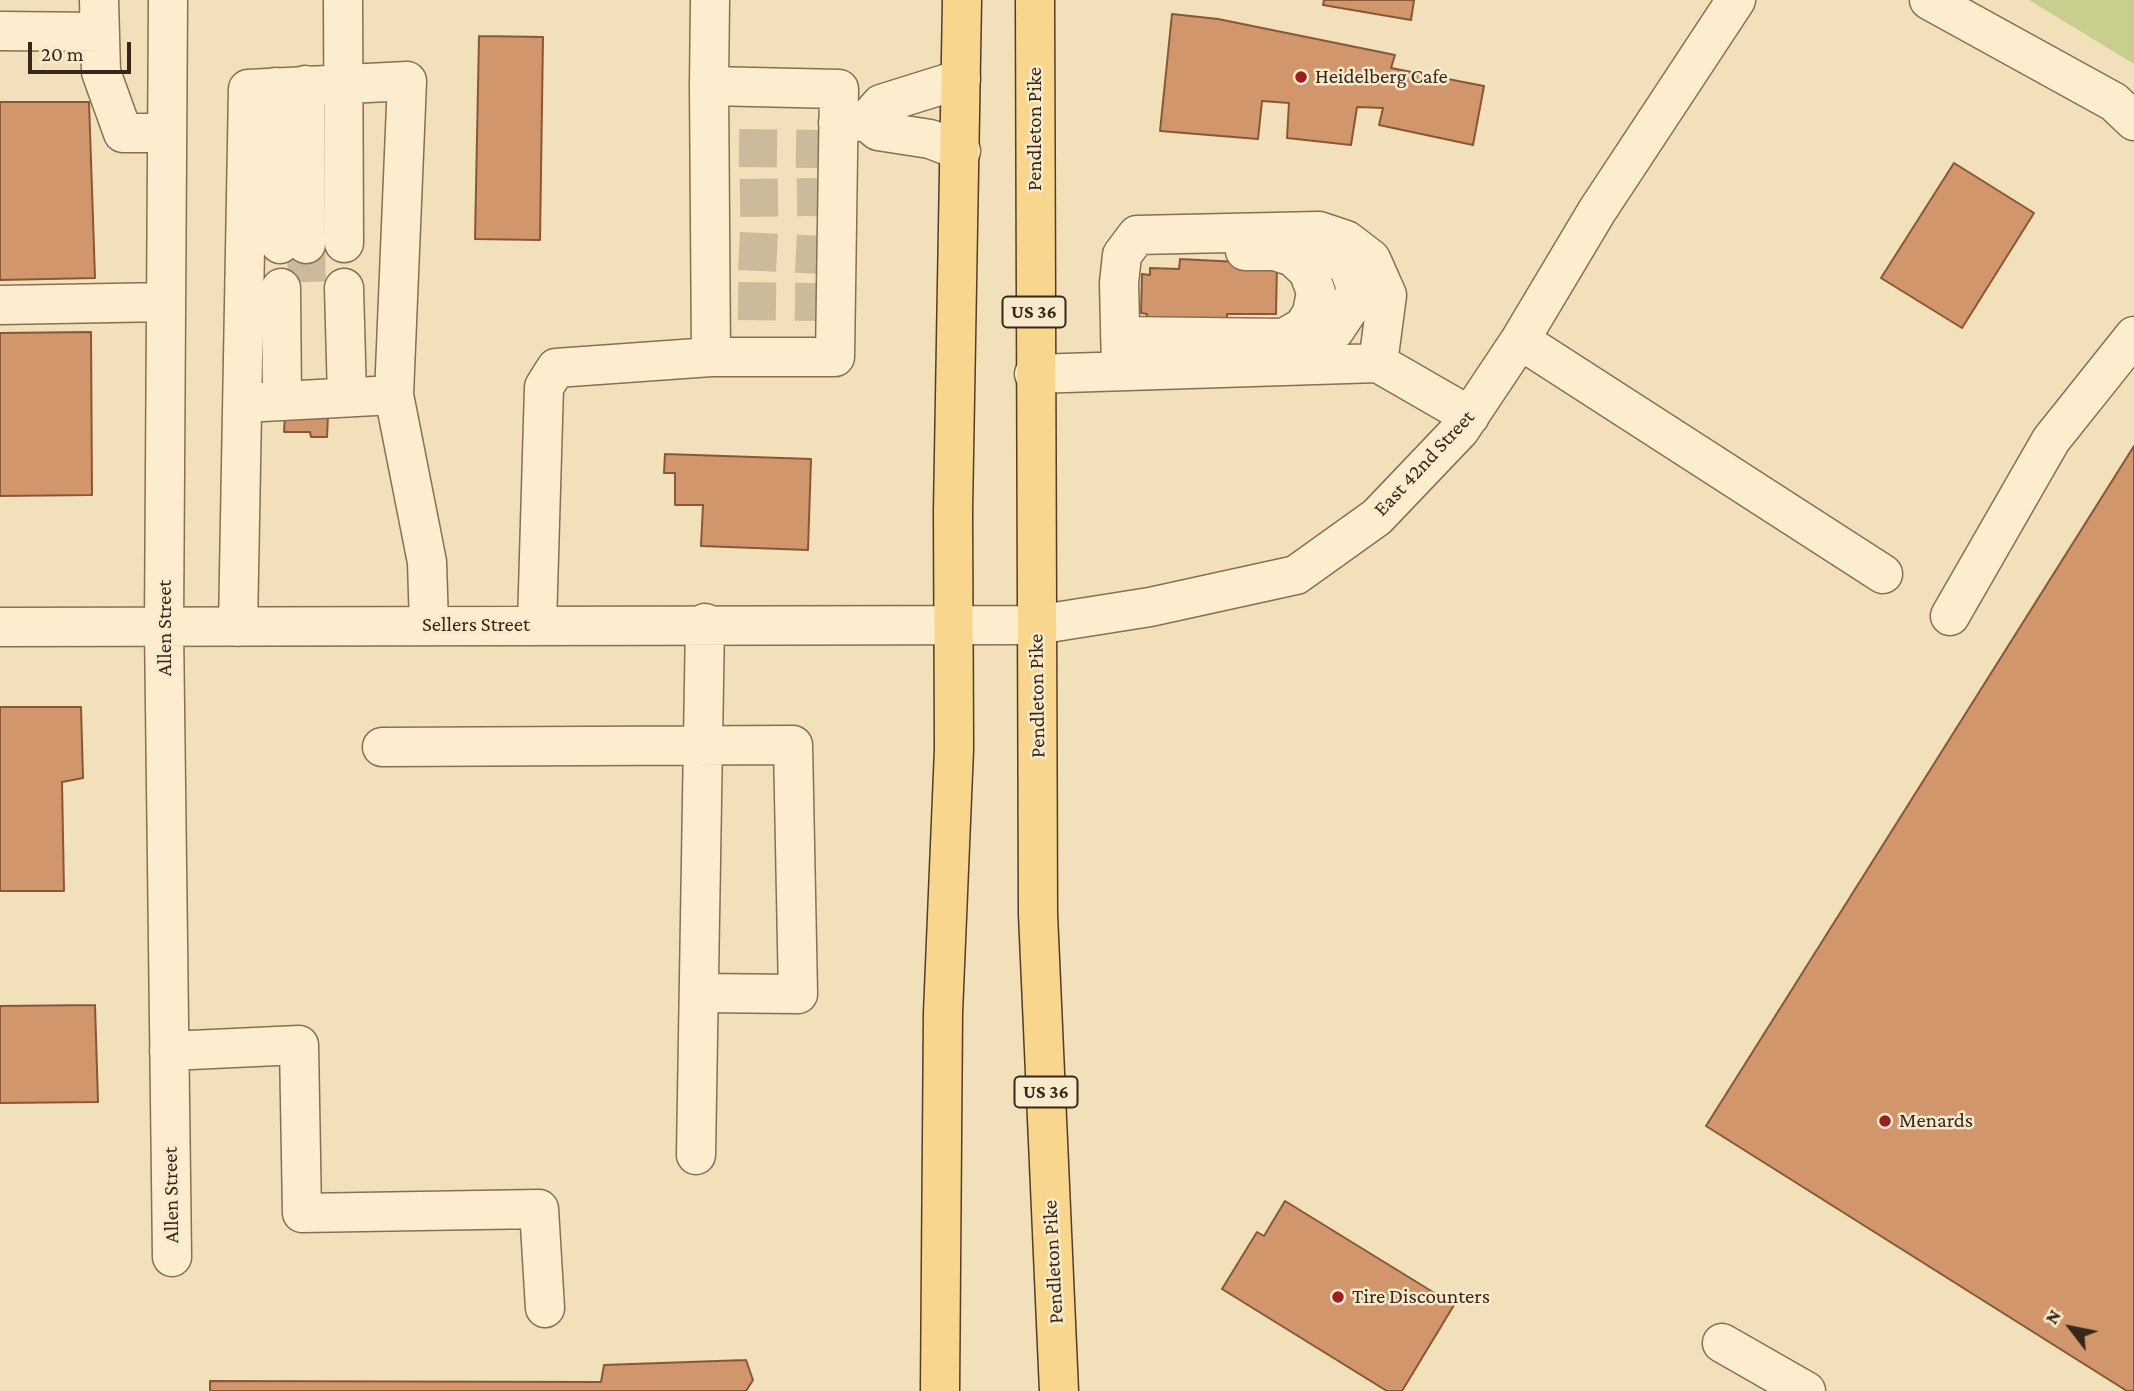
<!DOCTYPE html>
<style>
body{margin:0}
#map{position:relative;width:2134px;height:1391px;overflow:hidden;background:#f1e0ba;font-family:"Crimson Pro",serif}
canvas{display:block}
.north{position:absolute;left:2036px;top:1293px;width:70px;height:70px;-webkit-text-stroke:5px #f8eaca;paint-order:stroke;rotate:302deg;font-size:19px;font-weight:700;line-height:28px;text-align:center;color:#36271a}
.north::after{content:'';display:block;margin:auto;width:24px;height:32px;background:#36271a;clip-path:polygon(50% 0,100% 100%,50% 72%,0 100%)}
.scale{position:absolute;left:28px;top:42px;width:103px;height:32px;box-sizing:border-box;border:4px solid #36271a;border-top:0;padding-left:9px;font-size:21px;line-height:24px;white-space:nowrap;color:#36271a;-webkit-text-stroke:5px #f8eaca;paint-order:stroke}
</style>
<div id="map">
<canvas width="2134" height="1391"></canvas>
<div class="north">N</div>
<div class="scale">20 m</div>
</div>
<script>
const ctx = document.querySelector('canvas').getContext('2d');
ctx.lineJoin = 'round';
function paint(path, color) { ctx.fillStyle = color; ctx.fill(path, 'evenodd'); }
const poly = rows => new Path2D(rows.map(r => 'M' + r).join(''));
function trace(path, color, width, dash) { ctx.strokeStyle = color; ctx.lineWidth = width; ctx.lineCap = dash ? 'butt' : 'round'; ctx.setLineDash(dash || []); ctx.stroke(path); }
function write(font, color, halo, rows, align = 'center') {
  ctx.font = font + ' "Crimson Pro",serif'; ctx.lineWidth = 5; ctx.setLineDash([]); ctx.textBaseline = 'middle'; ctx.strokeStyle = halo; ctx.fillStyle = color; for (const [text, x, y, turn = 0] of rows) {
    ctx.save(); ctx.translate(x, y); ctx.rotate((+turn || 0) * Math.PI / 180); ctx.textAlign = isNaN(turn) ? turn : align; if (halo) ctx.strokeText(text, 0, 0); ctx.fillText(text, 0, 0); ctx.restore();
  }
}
paint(poly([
 [2029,0,2134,0,2134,64]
]), '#c8cf8e');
const building = poly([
 [1324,0,1414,0,1411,20,1323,5,1324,0],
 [1172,14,1218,19,1395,55,1391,68,1484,86,1473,145,1379,125,1383,108,1357,107,1351,145,1287,138,1289,103,1262,101,1258,139,1160,131,1172,14],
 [479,36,543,37,540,240,475,239,479,36],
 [0,102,89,102,95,278,0,280,0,102],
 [1954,163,2034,213,1962,328,1881,278,1954,163],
 [1180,259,1277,264,1276,314,1227,314,1227,322,1147,321,1147,314,1141,313,1142,274,1150,275,1150,268,1179,269,1180,259],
 [91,332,92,495,0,496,0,333,91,332],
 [285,415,328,416,327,437,311,437,310,432,284,432,285,415],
 [2134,446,2134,1391,2127,1391,1706,1126,2134,446],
 [665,454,811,459,808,550,701,546,703,505,675,505,675,473,664,473,665,454],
 [0,707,81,707,83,778,62,782,64,891,0,891,0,707],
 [95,1005,98,1102,0,1103,0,1006,95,1005],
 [1285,1201,1454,1305,1402,1391,1387,1391,1222,1289,1257,1232,1264,1236,1285,1201],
 [746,1360,753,1380,746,1391,210,1391,210,1381,601,1382,604,1365,746,1360]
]);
paint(building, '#d2966d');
trace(building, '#895738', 2);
trace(poly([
 [739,148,820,149],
 [740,198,818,197],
 [306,244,307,289],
 [739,251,821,255],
 [738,301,821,302]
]), '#ccbb9a', 38, [38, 19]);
const minor = poly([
 [99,0,101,72,123,133,167,133],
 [168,0,164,628,172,1257],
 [343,0,344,243],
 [1929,0,2114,102,2134,121],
 [0,31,100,32],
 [305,85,306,244],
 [709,86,711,357],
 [275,87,280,244],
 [866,121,881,104,961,79],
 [838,123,866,121,878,131,930,139,961,151],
 [281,288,282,401],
 [344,288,347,397],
 [0,305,166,302],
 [1120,336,1284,338,1303,327,1312,313,1316,292,1308,271,1293,257,1275,251,1245,251],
 [1284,338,1321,339,1335,330,1349,309,1356,288,1348,266,1325,252],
 [1520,340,1883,574],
 [1121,369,1119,283,1122,255,1137,235,1319,231,1346,240,1371,259,1387,295,1378,363],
 [1034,374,1378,363,1470,416],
 [244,403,394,395],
 [1950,616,2051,440,2134,336],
 [537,624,544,387,556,368,711,357,835,357,839,89,709,86,710,0],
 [0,627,1036,625,1150,607,1296,575,1377,517,1460,430,1520,340,1597,211,1736,0],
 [238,627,248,89,407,81,394,395,427,562,429,625],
 [382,747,793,745,798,994,699,993],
 [169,1051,299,1045,302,1213,539,1209,545,1308],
 [696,1155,705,623],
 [1722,1343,1806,1391]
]);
const major = poly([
 [1035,0,1038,914,1059,1391],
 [940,1391,943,1013,954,749,953,511,962,0]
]);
trace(minor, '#886f53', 41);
trace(major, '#553d29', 41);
trace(minor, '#fbedcd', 38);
trace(major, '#f8d68d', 38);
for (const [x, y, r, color] of [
 [1301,77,7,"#9b1f21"],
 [1885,1121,7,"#9b1f21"],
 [1338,1297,7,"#9b1f21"]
]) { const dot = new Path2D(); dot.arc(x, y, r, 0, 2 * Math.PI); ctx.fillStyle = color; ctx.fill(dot); trace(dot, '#f8eaca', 2.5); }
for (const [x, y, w] of [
 [1034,312,63],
 [1046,1092,63]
]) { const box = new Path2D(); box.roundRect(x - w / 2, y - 15.5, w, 31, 5); ctx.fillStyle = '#f8eaca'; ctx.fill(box); trace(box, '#36271a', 2); }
write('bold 19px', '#36271a', null, [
 ["US 36",1034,312],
 ["US 36",1046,1092]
]);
write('21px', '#36271a', '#f8eaca', [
 ["Heidelberg Cafe",1315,77],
 ["Menards",1899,1121],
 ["Tire Discounters",1352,1297]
], 'left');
write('21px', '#36271a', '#f8eaca', [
 ["Pendleton Pike",1035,129,-90],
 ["East 42nd Street",1424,463,-47],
 ["Sellers Street",476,625],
 ["Allen Street",165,628,-90],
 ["Pendleton Pike",1037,696,-91],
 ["Allen Street",171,1195,-91],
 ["Pendleton Pike",1053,1262,-93]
]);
</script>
